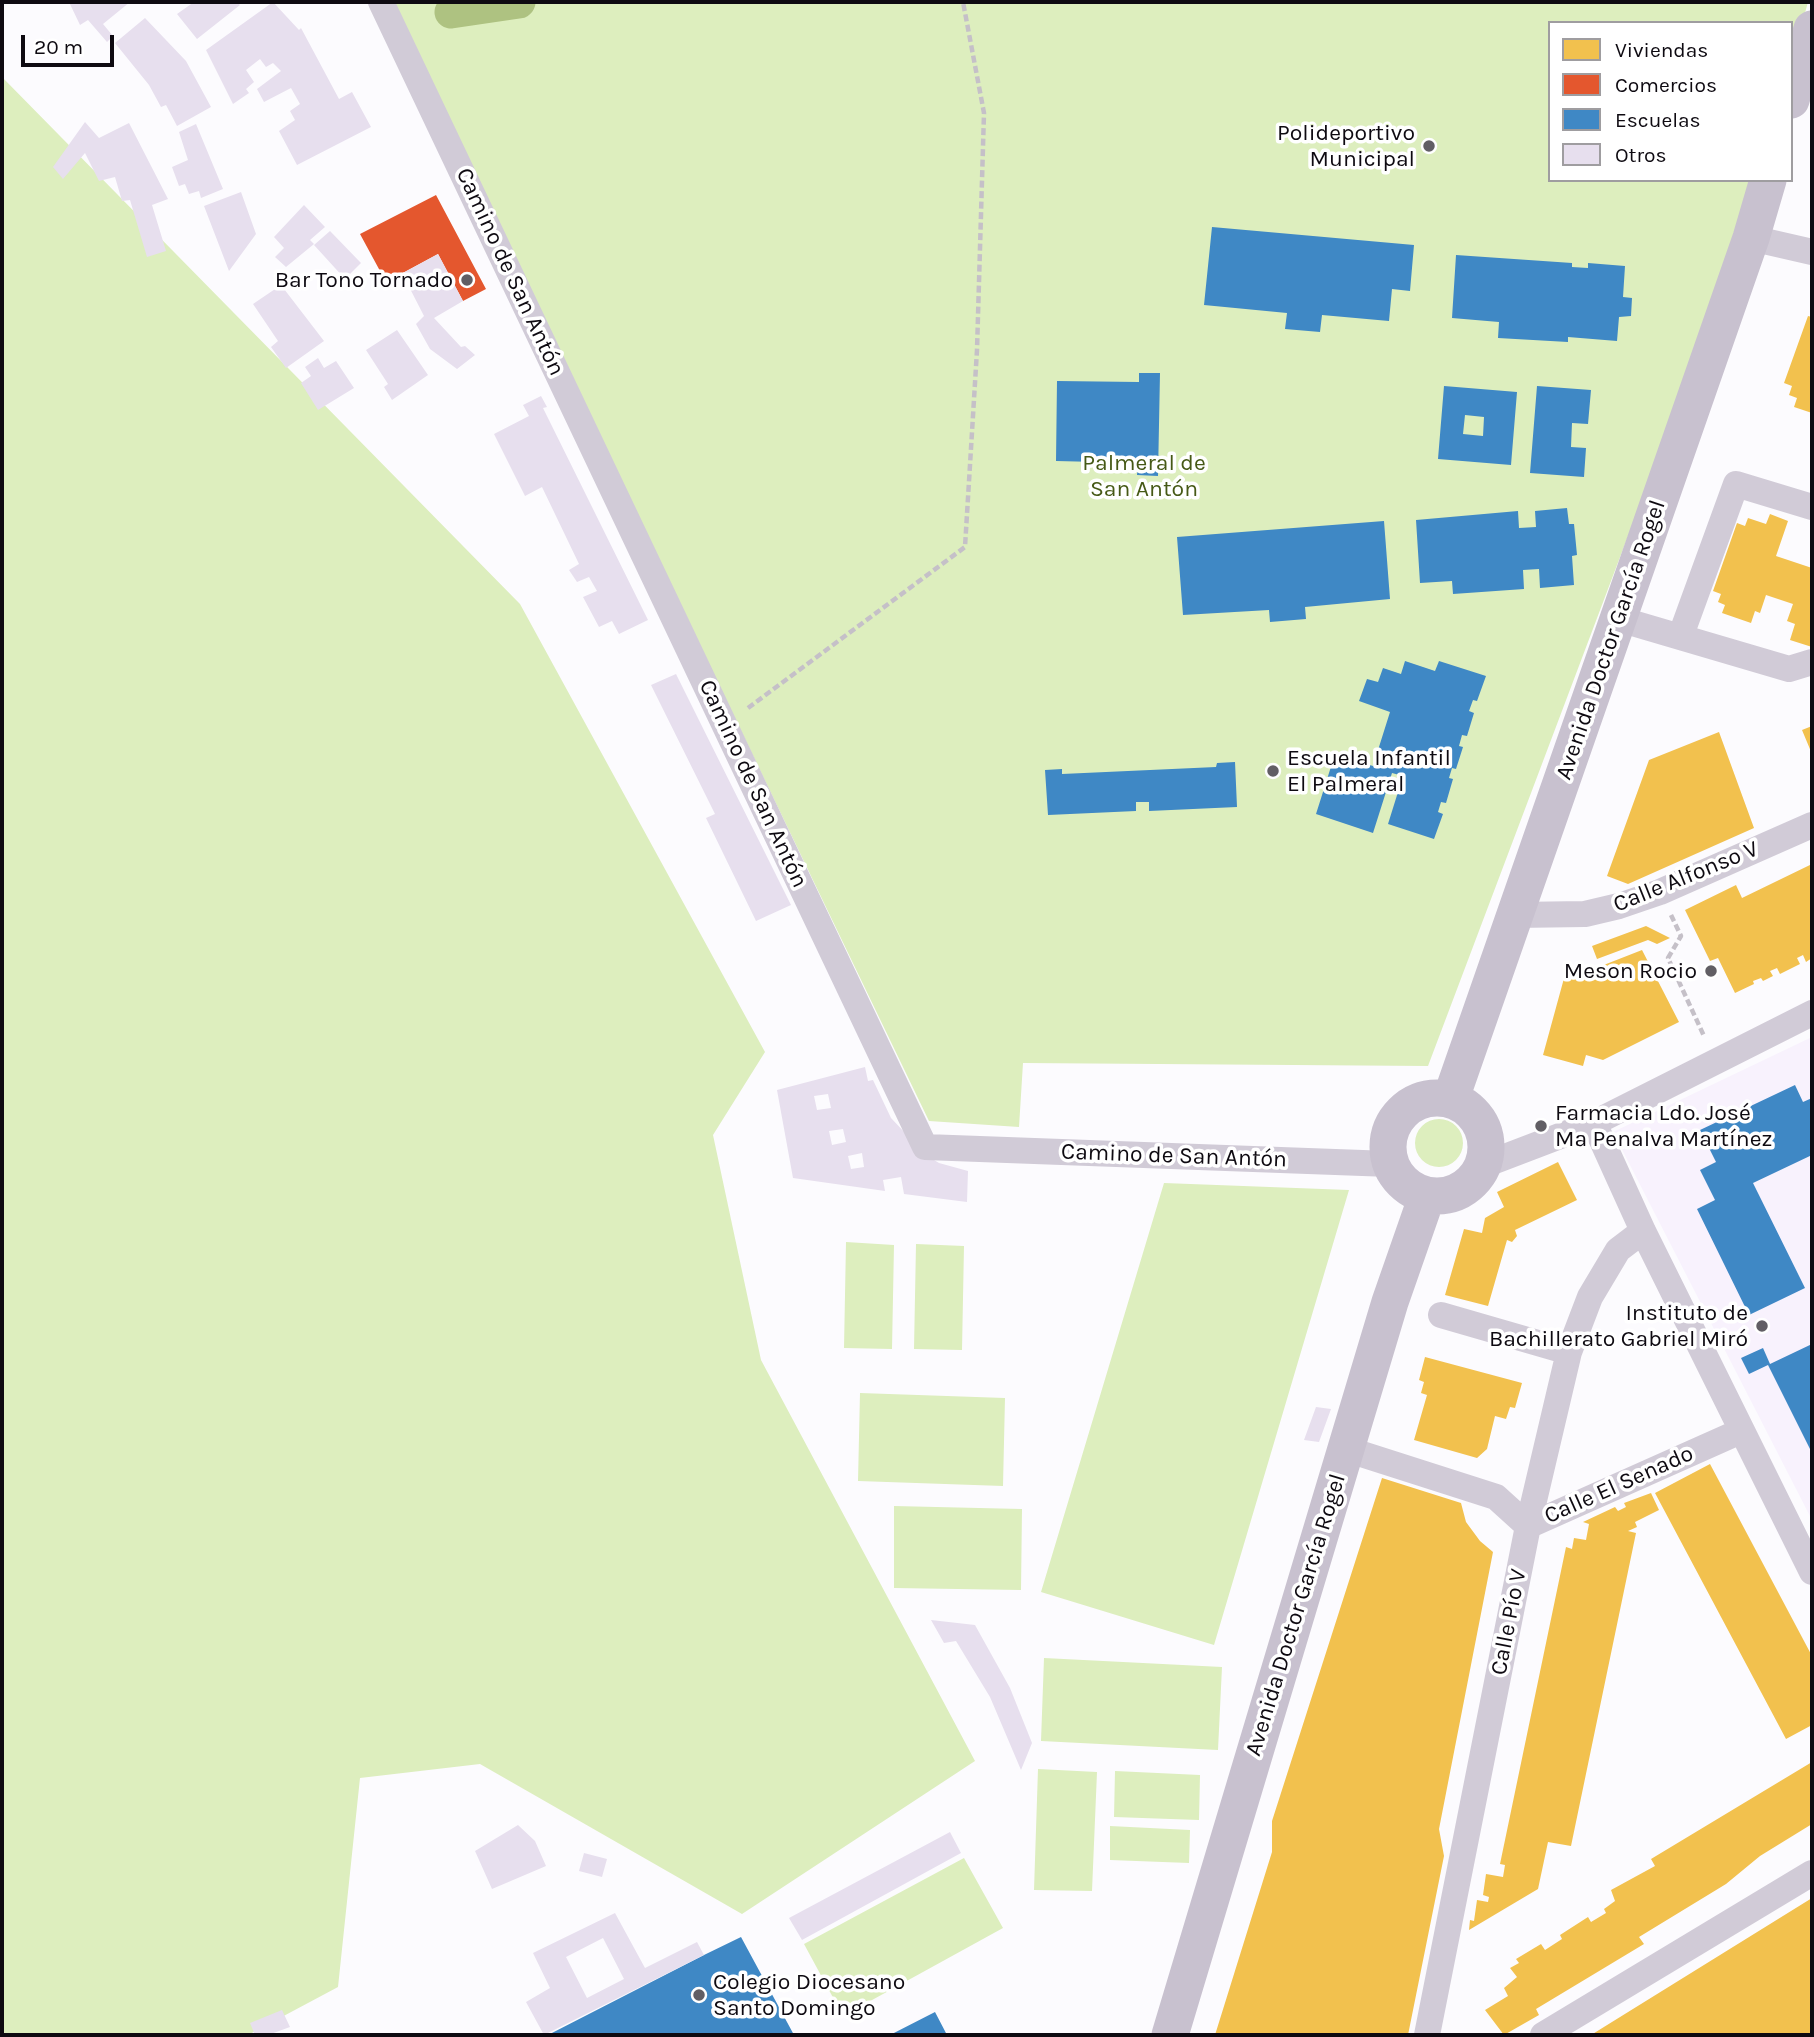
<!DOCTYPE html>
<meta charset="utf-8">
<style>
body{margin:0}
#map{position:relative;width:1814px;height:2037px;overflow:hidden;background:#fcfbfe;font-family:Karla,sans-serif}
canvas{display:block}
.frame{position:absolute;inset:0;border:4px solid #0e0a11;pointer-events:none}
.legend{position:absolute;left:1548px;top:21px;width:245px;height:161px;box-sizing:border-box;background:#fff;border:2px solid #9f9da0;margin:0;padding:9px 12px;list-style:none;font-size:21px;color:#0e0a11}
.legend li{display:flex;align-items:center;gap:14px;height:35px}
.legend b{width:35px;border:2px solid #9f9da0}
.scale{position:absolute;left:21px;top:35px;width:93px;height:32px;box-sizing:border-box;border:4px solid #0e0a11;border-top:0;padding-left:9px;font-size:21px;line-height:24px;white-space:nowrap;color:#0e0a11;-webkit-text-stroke:5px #fff;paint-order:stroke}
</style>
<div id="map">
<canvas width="1814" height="2037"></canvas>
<div class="frame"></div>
<ul class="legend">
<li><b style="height:19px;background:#f2c14e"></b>Viviendas</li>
<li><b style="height:19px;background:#e4572e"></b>Comercios</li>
<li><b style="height:19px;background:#3f88c5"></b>Escuelas</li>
<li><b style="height:19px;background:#e7dfee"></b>Otros</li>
</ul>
<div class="scale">20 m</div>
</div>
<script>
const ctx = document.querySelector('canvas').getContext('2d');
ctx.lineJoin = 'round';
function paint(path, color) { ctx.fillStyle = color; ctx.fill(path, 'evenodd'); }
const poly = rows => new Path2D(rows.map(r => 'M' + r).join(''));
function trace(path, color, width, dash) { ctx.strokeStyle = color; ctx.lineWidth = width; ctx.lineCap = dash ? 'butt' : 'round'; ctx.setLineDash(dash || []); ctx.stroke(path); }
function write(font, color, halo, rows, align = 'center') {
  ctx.font = font + ' Karla,sans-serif'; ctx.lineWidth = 7; ctx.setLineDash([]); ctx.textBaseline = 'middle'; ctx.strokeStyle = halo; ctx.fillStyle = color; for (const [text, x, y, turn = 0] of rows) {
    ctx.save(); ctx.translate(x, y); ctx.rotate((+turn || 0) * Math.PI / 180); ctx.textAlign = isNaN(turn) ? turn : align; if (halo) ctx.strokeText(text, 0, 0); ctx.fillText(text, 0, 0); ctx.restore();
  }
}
paint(poly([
 [1812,1037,1812,1520,1613,1132]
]), '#f8f2fd');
paint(poly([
 [390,2,1808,2,1791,64,1791,23,1550,23,1550,180,1759,180,1751,210,1428,1066,1023,1063,1019,1127,929,1121],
 [2,77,520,604,765,1052,713,1135,761,1360,975,1761,742,1914,480,1764,360,1778,338,1987,248,2035,2,2035],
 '1415 1143a24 24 0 1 1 48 0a24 24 0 1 1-48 0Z',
 [1164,1183,1349,1190,1214,1645,1041,1592],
 [846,1242,894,1245,892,1349,844,1348],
 [916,1244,964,1246,962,1350,914,1349],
 [860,1393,1005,1398,1003,1486,858,1481],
 [894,1506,1022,1509,1021,1590,894,1588],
 [1044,1658,1222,1667,1218,1750,1041,1741],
 [1038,1769,1097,1772,1092,1891,1034,1890],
 [1115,1771,1200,1775,1199,1820,1114,1817],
 [1110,1826,1190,1830,1189,1863,1110,1860],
 [964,1858,1003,1928,843,2016,804,1944]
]), '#ddeebe');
paint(poly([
 [1808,316,1812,317,1812,413,1794,407,1797,398,1789,395,1792,386,1784,383],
 [1770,514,1788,521,1776,556,1812,568,1812,647,1790,640,1795,624,1787,621,1793,604,1766,595,1760,613,1755,611,1751,623,1722,613,1725,605,1718,602,1721,594,1713,591,1737,523,1745,526,1748,518,1766,524],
 [1812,726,1812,754,1802,730],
 [1719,732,1754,828,1628,884,1607,876,1649,760],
 [1812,864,1812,958,1806,962,1803,955,1797,958,1800,964,1780,974,1777,968,1770,971,1773,976,1763,981,1761,978,1753,981,1754,984,1735,993,1718,958,1710,961,1685,910,1736,885,1742,898],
 [1646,926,1670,938,1657,944,1648,940,1597,959,1592,946],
 [1642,950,1679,1022,1603,1060,1586,1055,1583,1066,1543,1055,1566,971,1589,977,1591,970],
 [1558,1162,1577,1200,1515,1230,1517,1236,1512,1242,1507,1240,1488,1306,1445,1295,1464,1229,1482,1233,1485,1218,1504,1207,1497,1192],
 [1425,1357,1522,1383,1515,1408,1510,1407,1506,1419,1495,1416,1487,1449,1477,1458,1414,1440,1427,1395,1421,1393,1424,1382,1419,1380],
 [1710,1464,1812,1656,1812,1725,1786,1739,1655,1493],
 [1382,1478,1461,1503,1466,1522,1480,1541,1493,1552,1439,1829,1444,1856,1408,2035,1215,2035,1272,1852,1272,1821],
 [1651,1493,1659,1510,1635,1522,1637,1527,1628,1531,1636,1533,1571,1846,1548,1842,1538,1889,1469,1930,1470,1920,1474,1921,1477,1900,1488,1902,1489,1897,1483,1895,1486,1874,1503,1877,1505,1865,1500,1864,1566,1547,1572,1549,1574,1538,1586,1540,1589,1524,1583,1522,1615,1507,1618,1511,1626,1507,1624,1503],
 [1812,1762,1812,1824,1760,1856,1726,1884,1639,1937,1644,1944,1536,2009,1539,2015,1504,2035,1485,2010,1508,1996,1504,1988,1517,1977,1510,1968,1519,1963,1516,1959,1541,1944,1545,1950,1562,1939,1560,1935,1588,1917,1591,1922,1606,1913,1604,1909,1615,1901,1611,1890,1655,1866,1651,1859],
 [1812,1898,1812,2035,1591,2035]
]), '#f2c14e');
paint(poly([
 [436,195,486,289,463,301,438,254,386,282,360,234]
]), '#e4572e');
paint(poly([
 [1212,227,1414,245,1410,291,1392,289,1389,321,1322,315,1320,332,1285,329,1287,313,1204,305],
 [1456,255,1572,263,1572,267,1588,268,1588,263,1625,266,1623,297,1632,298,1631,316,1619,317,1617,341,1568,337,1568,342,1498,338,1499,322,1452,318],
 [1139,373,1160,373,1158,476,1137,475,1138,463,1056,461,1057,381,1139,382],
 [1444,386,1517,392,1511,465,1438,459],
 [1465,415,1484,417,1483,436,1463,434],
 [1537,386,1591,390,1588,424,1572,423,1571,447,1586,448,1584,477,1530,473],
 [1567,508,1569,524,1574,524,1577,555,1572,556,1574,585,1540,588,1539,569,1523,570,1524,589,1453,594,1452,581,1420,583,1416,520,1518,511,1519,528,1536,527,1535,511],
 [1384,521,1390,599,1305,607,1306,619,1270,622,1269,610,1183,615,1177,537],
 [1405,661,1435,671,1439,661,1486,676,1477,701,1473,700,1469,711,1474,713,1467,736,1462,735,1459,746,1463,747,1456,769,1452,768,1449,778,1453,779,1446,803,1441,802,1438,812,1443,814,1434,839,1388,824,1403,776,1392,773,1373,833,1316,814,1335,754,1373,766,1390,712,1359,701,1367,679,1378,682,1383,668,1401,674],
 [1235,762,1237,807,1149,811,1149,802,1136,802,1136,811,1048,815,1045,770,1062,769,1062,774,1216,767,1217,763],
 [1795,1085,1803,1102,1812,1098,1812,1155,1753,1183,1805,1288,1749,1315,1697,1209,1715,1200,1700,1170,1716,1162,1700,1130],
 [1812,1344,1812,1453,1768,1365,1749,1374,1741,1358,1763,1348,1770,1364],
 [741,1937,794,2035,548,2035,704,1955],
 [935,2012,947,2035,890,2035]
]), '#3f88c5');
trace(poly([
 [451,12,519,2]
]), '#aec281', 33);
paint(poly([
 [69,2,130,2,103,24,113,36,107,42,88,20,80,25],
 [194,2,237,2,240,5,197,39,177,14],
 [273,2,299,30,301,28,339,99,352,92,371,127,297,165,279,131,295,120,290,111,300,104,291,88,264,102,257,89,281,71,273,63,266,67,260,59,246,70,254,82,246,89,249,93,233,104,206,50],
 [145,18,186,61,211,107,177,126,166,105,161,107,149,85,115,43],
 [85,122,99,138,129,123,168,199,152,205,166,251,147,257,130,200,122,201,115,177,99,181,85,153,63,179,53,167],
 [196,124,223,189,201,198,199,191,189,194,185,184,179,186,172,167,188,160,179,132],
 [241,192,256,234,229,271,204,206],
 [304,205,325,227,310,240,314,244,286,267,275,257,284,248,274,237],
 [330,231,361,263,345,279,314,245],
 [438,254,463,301,434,318,461,347,465,346,475,355,457,369,430,349,416,324,424,316,404,277,390,280],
 [281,285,324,341,286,368,271,347,278,341,253,304],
 [397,330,428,375,392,400,384,387,388,384,366,350],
 [318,358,324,368,336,361,354,388,318,410,301,383,311,376,305,367],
 [541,396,547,407,543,408,648,620,619,634,612,621,599,627,583,597,597,591,589,577,577,582,569,570,579,564,542,487,525,496,494,434,529,416,523,405],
 [676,674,791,905,756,921,706,818,715,814,651,685],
 [865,1067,868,1081,873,1080,891,1118,926,1155,939,1163,968,1171,967,1202,904,1194,901,1177,883,1180,885,1191,793,1178,777,1090],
 [828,1094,831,1108,817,1110,814,1096],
 [843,1129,846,1142,832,1145,829,1131],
 [862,1153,864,1167,851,1169,848,1156],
 [1316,1407,1331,1409,1319,1442,1304,1440],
 [931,1620,975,1625,1010,1688,1032,1743,1021,1770,990,1697,956,1641,944,1643],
 [518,1825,535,1841,546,1866,492,1889,475,1851],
 [950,1832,961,1853,802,1940,789,1918],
 [584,1853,607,1859,602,1877,579,1871],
 [615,1913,645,1968,697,1942,704,1955,544,2035,526,2002,550,1988,533,1953],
 [603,1938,624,1979,587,1998,566,1957],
 [282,2010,290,2027,268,2035,255,2035,250,2023]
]), '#e7dfee');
trace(poly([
 [748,708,965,547,977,350,984,113,963,2],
 [1671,915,1681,936,1668,958,1704,1036]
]), '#c5c0c8', 4.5, [7, 3.5]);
trace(poly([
 [381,2,925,1147,1390,1164],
 [1751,238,1812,252],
 [1619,619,1789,669,1812,662],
 [1681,635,1736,484,1812,507],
 [1515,915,1585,914,1619,906,1660,892,1812,825],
 [1594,1123,1643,1231,1812,1572],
 [1484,1165,1594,1123,1812,1013],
 [1441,1315,1569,1352],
 [1346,1449,1496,1497,1528,1526,1741,1431],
 [1427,2035,1528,1526,1569,1352,1590,1297,1618,1250,1643,1231],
 [1543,2035,1812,1873]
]), '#d1cbd7', 26);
trace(poly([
 [1791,100,1812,29],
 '1388 1147a49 49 0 1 1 98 0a49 49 0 1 1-98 0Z',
 [1451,1098,1751,238,1768,180],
 [1170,2035,1390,1302,1427,1196]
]), '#c8c1cf', 37);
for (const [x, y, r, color] of [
 [1429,146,7,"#615e64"],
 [467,280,7,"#615e64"],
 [1273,771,7,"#615e64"],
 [1711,971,7,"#615e64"],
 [1541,1126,7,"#615e64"],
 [1762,1326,7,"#615e64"],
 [699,1995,7,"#615e64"]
]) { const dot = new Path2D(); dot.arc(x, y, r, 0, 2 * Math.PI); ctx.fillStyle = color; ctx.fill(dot); trace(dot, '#fff', 2.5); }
write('23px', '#0e0a11', '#fff', [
 ["Polideportivo",1415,133],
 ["Municipal",1415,159],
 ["Bar Tono Tornado",453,280],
 ["Escuela Infantil",1287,758,"left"],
 ["El Palmeral",1287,784,"left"],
 ["Meson Rocio",1697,971],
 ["Farmacia Ldo. José",1555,1113,"left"],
 ["Mª Penalva Martínez",1555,1139,"left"],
 ["Instituto de",1748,1313],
 ["Bachillerato Gabriel Miró",1748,1339],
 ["Colegio Diocesano",713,1982,"left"],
 ["Santo Domingo",713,2008,"left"]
], 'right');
write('23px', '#0e0a11', '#fff', [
 ["Camino de San Antón",510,272,65],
 ["Avenida Doctor García Rogel",1611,640,-71],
 ["Camino de San Antón",753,784,65],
 ["Calle Alfonso V",1686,877,-22],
 ["Camino de San Antón",1174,1156,2],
 ["Calle El Senado",1619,1485,-24],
 ["Avenida Doctor García Rogel",1296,1615,-73],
 ["Calle Pío V",1509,1622,-79]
]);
write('23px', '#465916', '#fff', [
 ["Palmeral de",1144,463],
 ["San Antón",1144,489]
]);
</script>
